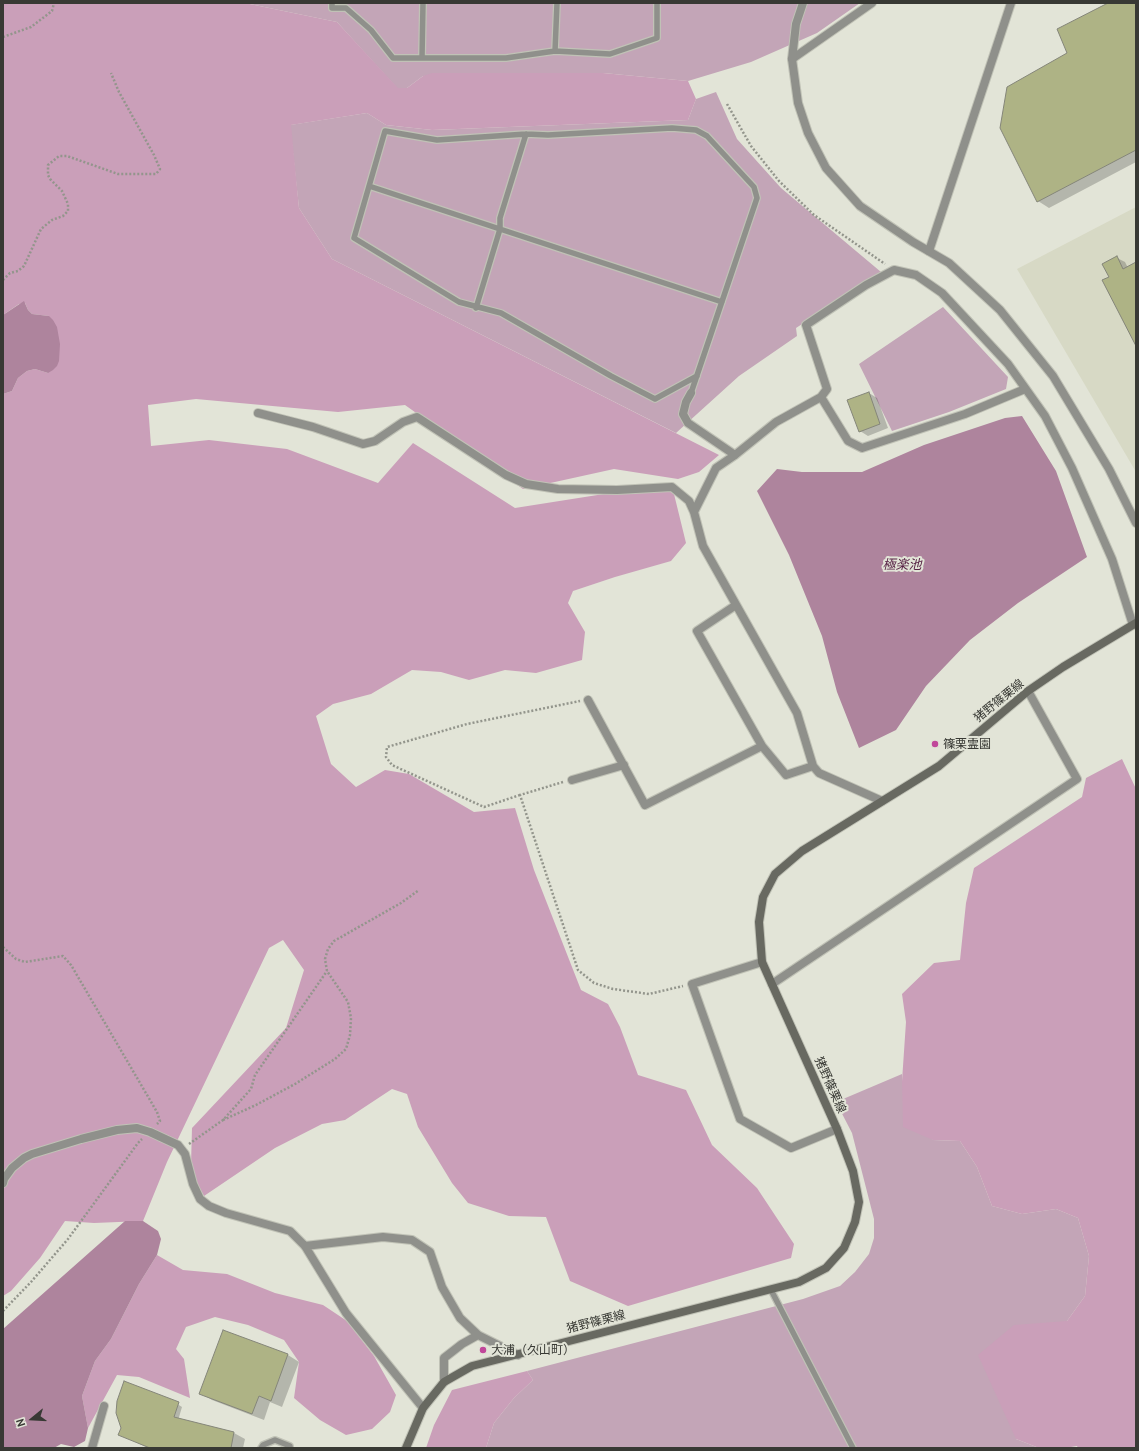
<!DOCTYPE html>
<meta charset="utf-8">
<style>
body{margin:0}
#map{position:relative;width:1139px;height:1451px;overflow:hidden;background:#e2e4d7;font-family:Cabin,sans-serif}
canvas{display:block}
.frame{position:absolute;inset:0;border:4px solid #383934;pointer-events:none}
.north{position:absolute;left:12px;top:1399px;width:40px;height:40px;-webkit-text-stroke:3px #e2e4d7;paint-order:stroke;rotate:252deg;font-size:11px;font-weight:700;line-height:16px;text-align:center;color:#383934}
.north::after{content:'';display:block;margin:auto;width:14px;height:18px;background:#383934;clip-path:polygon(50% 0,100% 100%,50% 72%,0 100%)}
</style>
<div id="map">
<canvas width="1139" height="1451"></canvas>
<div class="frame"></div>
<div class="north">N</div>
</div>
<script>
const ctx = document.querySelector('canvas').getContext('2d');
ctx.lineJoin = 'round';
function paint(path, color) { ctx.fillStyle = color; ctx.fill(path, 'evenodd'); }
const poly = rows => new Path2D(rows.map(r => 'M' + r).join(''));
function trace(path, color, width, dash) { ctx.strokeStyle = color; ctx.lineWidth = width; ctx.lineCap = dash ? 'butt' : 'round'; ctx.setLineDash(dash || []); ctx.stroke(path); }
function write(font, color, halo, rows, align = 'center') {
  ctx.font = font + ' Cabin,"Noto Sans JP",sans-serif'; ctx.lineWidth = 4; ctx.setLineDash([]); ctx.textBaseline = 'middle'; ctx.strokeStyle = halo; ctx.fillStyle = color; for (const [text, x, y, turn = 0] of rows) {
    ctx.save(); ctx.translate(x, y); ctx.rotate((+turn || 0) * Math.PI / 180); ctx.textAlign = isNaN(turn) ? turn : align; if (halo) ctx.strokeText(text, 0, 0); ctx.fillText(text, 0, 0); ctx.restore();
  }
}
paint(poly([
 [1136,207,1136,472,1017,269]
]), '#d7d9c5');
paint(poly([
 [245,3,860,3,817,33,751,62,688,81,603,73,423,76,407,88,397,88,337,22],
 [716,92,737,139,781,188,881,272,796,328,797,336,739,376,676,433,332,259,299,208,290,125,367,113,386,125,432,130,688,120,696,99],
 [943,307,1008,377,1006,389,949,412,892,431,859,364],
 [902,1074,902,1081,933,1140,960,1141,977,1167,992,1206,1022,1214,1056,1209,1078,1218,1089,1256,1085,1296,1067,1321,1016,1439,1039,1448,486,1448,494,1423,514,1398,533,1380,527,1371,803,1299,840,1286,855,1272,869,1254,874,1238,874,1219,852,1133,836,1102]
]), '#c3a5b7');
paint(poly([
 [3,3,245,3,337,22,398,88,407,88,423,76,432,73,603,73,688,81,696,99,688,120,432,130,386,125,367,113,291,125,299,208,332,259,719,455,699,472,678,479,614,469,523,489,405,405,338,412,196,399,148,405,151,446,209,440,287,449,378,483,413,443,515,508,661,485,673,490,686,543,671,561,615,577,573,591,568,603,585,632,582,660,536,673,505,670,469,680,441,672,412,670,371,694,333,704,316,716,331,764,356,787,385,770,409,774,474,812,515,808,534,870,581,990,608,1004,620,1027,638,1075,686,1090,712,1145,757,1188,794,1244,791,1258,628,1306,570,1281,546,1217,509,1216,468,1203,452,1183,418,1127,407,1094,392,1089,345,1120,322,1124,275,1148,204,1196,195,1180,191,1165,192,1128,286,1028,304,970,283,940,269,948,167,1162,143,1221,94,1223,65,1221,40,1258,11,1291,3,1296,3,394,12,391,18,378,27,371,35,369,48,373,49,316,32,314,28,310,25,303,19,304,3,315],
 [1122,759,1136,789,1136,1448,1078,1448,1077,1446,1065,1448,1039,1448,1016,1439,978,1355,1014,1325,1067,1321,1085,1296,1089,1256,1078,1218,1056,1209,1022,1214,992,1206,977,1167,960,1141,933,1140,903,1127,902,1081,906,1022,902,994,934,963,960,960,966,903,974,868,1082,797,1086,778],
 [157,1255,183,1270,227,1274,275,1293,323,1305,347,1321,374,1356,396,1395,390,1412,372,1429,346,1435,320,1420,294,1398,299,1362,284,1340,248,1325,215,1317,186,1327,176,1349,184,1359,190,1398,139,1377,117,1375,88,1428,82,1396,95,1361,111,1339,139,1284],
 [527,1371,533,1380,514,1398,494,1423,486,1448,426,1448,434,1425,452,1390]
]), '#ca9fb9');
paint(poly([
 [24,301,28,310,32,314,49,316,53,320,57,327,60,344,59,361,57,366,53,370,48,373,35,369,27,371,18,378,12,391,3,394,3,315],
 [1022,416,1056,471,1087,557,1018,603,970,640,926,686,896,730,859,748,837,692,822,636,789,555,757,491,777,469,802,472,862,472,924,445,1005,418],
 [125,1221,143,1221,158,1231,161,1239,157,1255,139,1284,111,1339,95,1361,82,1396,88,1428,85,1441,74,1447,61,1444,54,1448,3,1448,3,1329]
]), '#ae849d');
paint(poly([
 [1110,3,1136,3,1136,162,1049,208,1038,201,1068,53],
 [1117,258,1125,262,1128,268,1136,263,1136,344,1110,277],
 [869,393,877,398,888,428,868,436,860,431],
 [224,1331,288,1355,299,1362,282,1407,270,1402,264,1420,212,1400,201,1393],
 [171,1400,182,1407,170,1448,148,1448,119,1434,122,1428],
 [184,1420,234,1433,245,1439,243,1448,177,1448]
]), '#0003');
const building = poly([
 [1108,3,1136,3,1136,150,1037,202,1000,128,1007,87,1067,53,1057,29,1108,3],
 [1117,256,1123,269,1136,262,1136,346,1102,280,1109,277,1102,264,1117,256],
 [869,392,880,424,859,432,847,400,869,392],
 [223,1330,288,1354,271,1401,259,1396,252,1414,199,1394,223,1330],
 [124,1381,179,1402,174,1417,234,1432,231,1448,150,1448,118,1435,121,1428,116,1413,117,1401,124,1381]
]);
paint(building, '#aeb385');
trace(building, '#848579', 1);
const service = poly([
 [332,3,332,8,346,8,371,30,393,58,506,58,555,51,610,54,657,38,657,3],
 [555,51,557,3],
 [422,58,423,3],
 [369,186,722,302],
 [476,308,500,229,500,218,526,134],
 [691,393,757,198,754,187,707,136,696,130,672,128,548,135,526,134,437,140,385,131,354,238,459,302,501,313,611,376,655,399,697,376],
 [771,1290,853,1448],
 [261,1448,263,1445,275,1440,290,1446,290,1448]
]);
const pedestrian = poly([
 [92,1448,104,1406]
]);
const minor = poly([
 [792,59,872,3],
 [929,251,1011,3],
 [691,393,686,402,683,414,688,423,735,455],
 [821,397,827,389,806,325,866,285,894,270,916,275,942,293,1008,364,1045,416,1072,468,1112,559,1133,625],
 [258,413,313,427,363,444,375,441,403,422,417,417,506,475,526,484,558,489,617,490,672,487,689,501,694,512,703,546,797,713,813,766,819,773,882,801],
 [694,512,716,468,735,455,776,422,821,397,848,441,862,448,965,414,1025,389],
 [736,605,697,631,762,746,786,775,813,766],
 [588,700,645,805,762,746],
 [572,780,624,765],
 [762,962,692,984,740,1119,791,1148,837,1129],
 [772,984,1077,779,1028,691],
 [3,1183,4,1179,12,1168,24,1158,32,1154,81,1139,117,1130,137,1128,150,1132,178,1145,185,1154,193,1184,200,1199,209,1206,226,1213,290,1231,305,1246,346,1313,423,1408],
 [305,1246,383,1237,412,1240,430,1252,442,1287,460,1318,478,1335,518,1355],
 [444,1382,444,1358,462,1344,478,1335]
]);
const tertiary = poly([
 [803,3,796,24,792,59,798,103,808,133,826,168,860,206,913,242,949,263,1000,310,1053,376,1109,469,1136,523]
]);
const secondary = poly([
 [406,1448,423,1408,444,1382,472,1366,799,1282,826,1268,844,1248,855,1222,859,1202,853,1171,837,1129,762,962,759,922,763,897,775,874,802,851,939,766,1028,691,1063,667,1136,623]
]);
trace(service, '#c0c2b6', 8);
trace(pedestrian, '#c0c2b6', 10);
trace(minor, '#c0c2b6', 10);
trace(tertiary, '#c0c2b6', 10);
trace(secondary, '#c0c2b6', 10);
trace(poly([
 [3,37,31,27,52,11,54,3],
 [727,104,751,146,779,181,814,215,885,264],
 [3,280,10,273,18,271,24,266,41,229,52,220,63,216,68,211,68,204,62,191,50,179,48,175,48,165,59,156,67,156,118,174,156,174,160,169,154,155,119,92,111,73],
 [563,782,520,795,578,970,594,983,613,989,649,994,683,986],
 [520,795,484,807,392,765,386,757,387,747,467,724,580,701],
 [3,947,16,959,25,962,63,956,71,965,157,1112,160,1121,157,1124],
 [223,1120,256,1105,295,1084,335,1059,346,1049,350,1035,351,1018,348,1002,327,971,325,959,328,949,334,941,401,903,419,890],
 [189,1144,223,1120,251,1089,255,1075,327,971],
 [3,1311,31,1282,68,1239,138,1143,142,1139]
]), '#93958c', 2.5, [2, 2]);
trace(service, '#8f908b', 5.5);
trace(pedestrian, '#8f908b', 8);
trace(minor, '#8f908b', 8);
trace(tertiary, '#8f908b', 8);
trace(secondary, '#686961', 8);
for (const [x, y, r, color] of [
 [935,744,4,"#c1479a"],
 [483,1350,4,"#c1479a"]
]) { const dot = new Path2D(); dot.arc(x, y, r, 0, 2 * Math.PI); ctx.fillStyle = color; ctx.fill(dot); trace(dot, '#e2e4d7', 1.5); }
write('12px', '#383934', '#e2e4d7', [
 ["猪野篠栗線",999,701,-39],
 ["猪野篠栗線",830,1085,66],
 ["猪野篠栗線",596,1322,-14]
]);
write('12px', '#383934', '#e2e4d7', [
 ["篠栗霊園",943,744],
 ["大浦（久山町）",491,1350]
], 'left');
write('italic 13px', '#572245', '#e2e4d7', [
 ["極楽池",902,565]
]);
</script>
